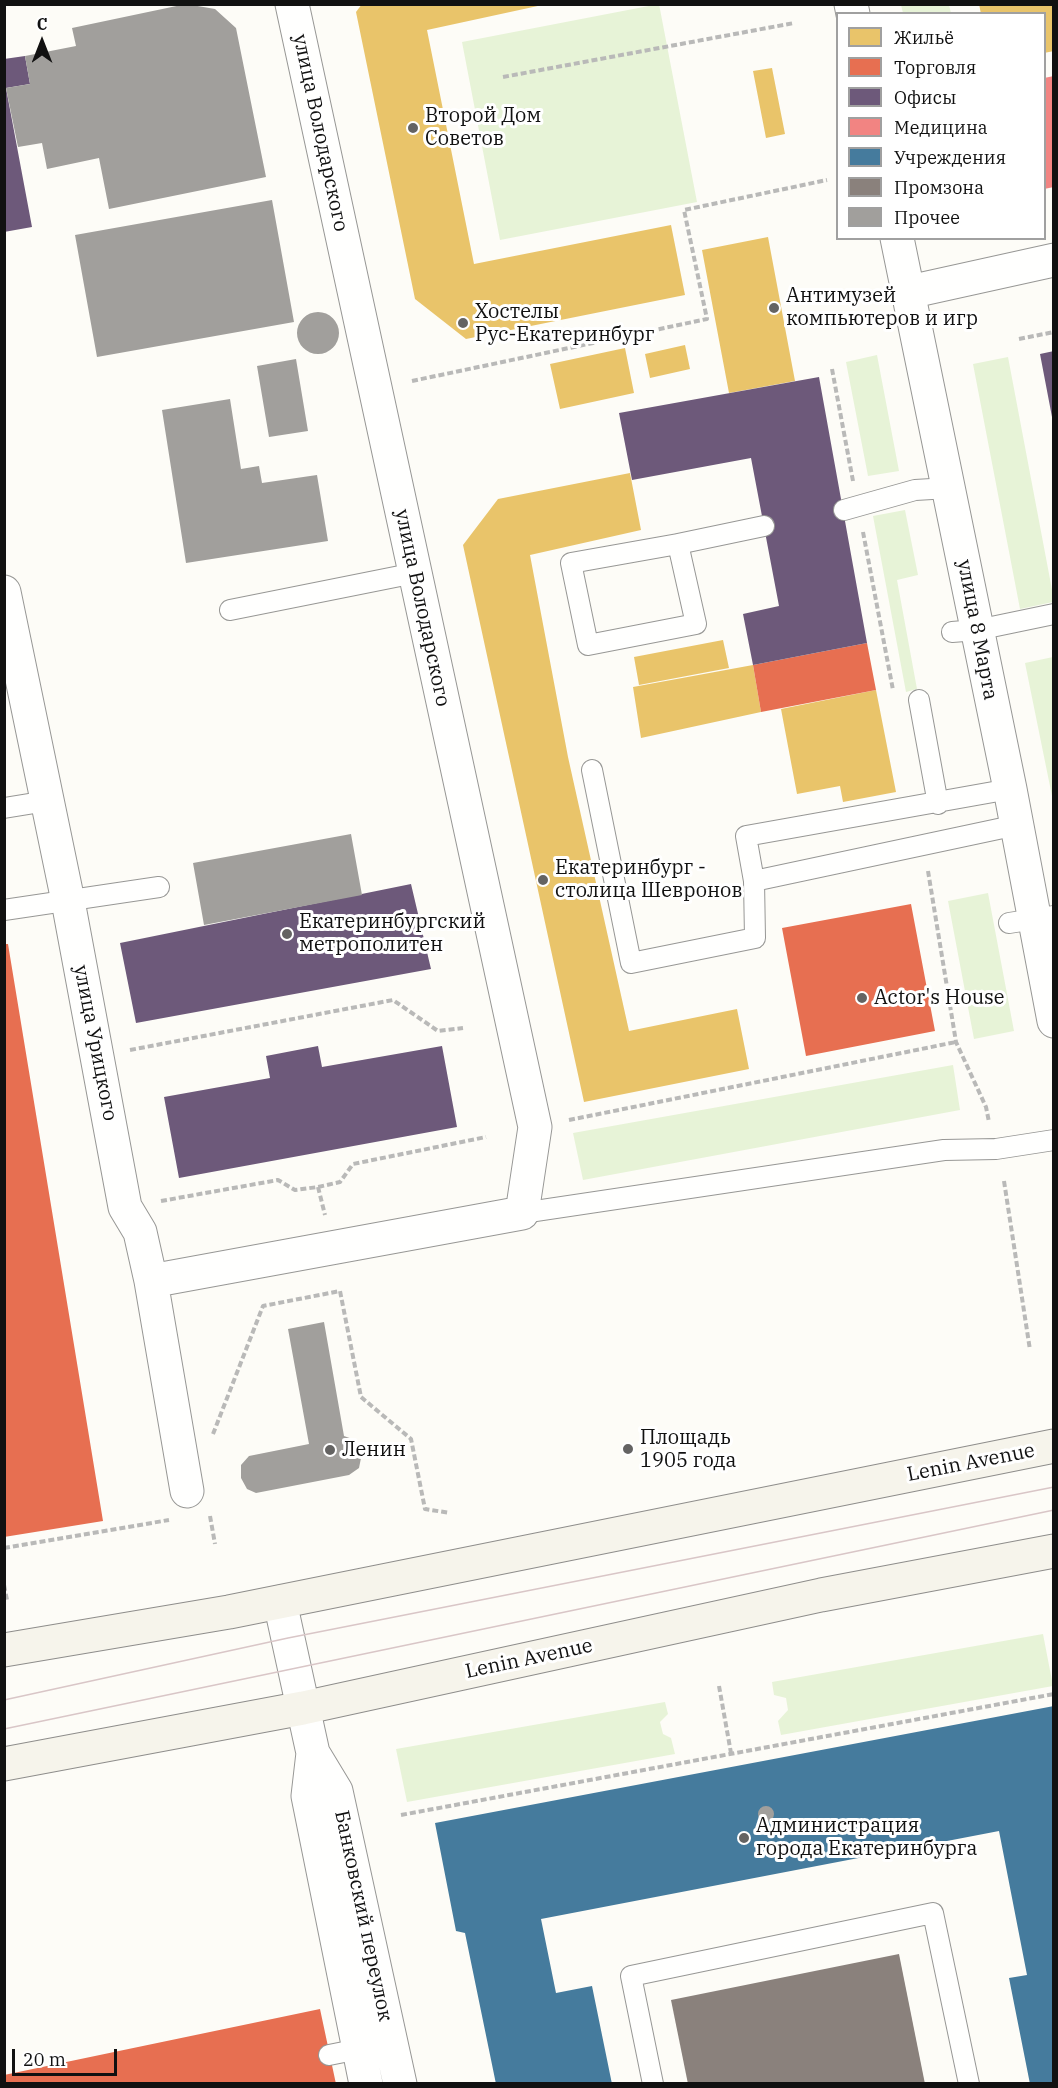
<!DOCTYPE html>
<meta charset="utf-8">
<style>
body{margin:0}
#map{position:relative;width:1058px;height:2088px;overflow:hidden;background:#fdfcf7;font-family:"IBM Plex Serif",serif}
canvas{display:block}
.frame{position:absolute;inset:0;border:6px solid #111;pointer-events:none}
.legend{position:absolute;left:836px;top:12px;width:210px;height:228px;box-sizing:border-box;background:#fff;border:2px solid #a0a0a0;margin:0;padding:8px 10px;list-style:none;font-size:18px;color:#111}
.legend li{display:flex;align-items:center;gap:12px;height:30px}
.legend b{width:30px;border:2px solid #a0a0a0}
.north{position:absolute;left:12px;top:12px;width:60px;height:60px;-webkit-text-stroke:4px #fff;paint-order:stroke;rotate:0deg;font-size:16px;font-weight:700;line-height:24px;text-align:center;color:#111}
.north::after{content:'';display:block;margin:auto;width:21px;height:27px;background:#111;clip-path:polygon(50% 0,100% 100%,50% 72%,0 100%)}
.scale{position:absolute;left:12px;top:2049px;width:105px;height:27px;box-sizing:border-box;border:3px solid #111;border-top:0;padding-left:8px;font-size:18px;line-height:21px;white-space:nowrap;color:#111;-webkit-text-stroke:4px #fff;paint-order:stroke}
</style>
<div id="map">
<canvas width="1058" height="2088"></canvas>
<div class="frame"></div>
<ul class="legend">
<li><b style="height:16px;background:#e9c46a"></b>Жильё</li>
<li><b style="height:16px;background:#e76f51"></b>Торговля</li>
<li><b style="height:16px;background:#6d597a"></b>Офисы</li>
<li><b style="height:16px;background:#f28482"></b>Медицина</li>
<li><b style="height:16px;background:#457b9d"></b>Учреждения</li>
<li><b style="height:16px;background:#8a817c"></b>Промзона</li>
<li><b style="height:16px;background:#a19f9c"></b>Прочее</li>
</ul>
<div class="north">С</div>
<div class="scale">20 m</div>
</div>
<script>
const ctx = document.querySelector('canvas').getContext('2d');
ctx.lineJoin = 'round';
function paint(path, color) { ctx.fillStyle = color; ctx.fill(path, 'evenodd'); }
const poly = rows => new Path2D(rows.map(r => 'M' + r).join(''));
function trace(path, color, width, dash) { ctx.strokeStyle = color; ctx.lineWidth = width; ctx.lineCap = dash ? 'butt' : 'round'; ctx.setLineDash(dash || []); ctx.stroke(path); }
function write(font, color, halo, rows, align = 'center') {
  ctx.font = font + ' "IBM Plex Serif",serif'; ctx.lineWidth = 6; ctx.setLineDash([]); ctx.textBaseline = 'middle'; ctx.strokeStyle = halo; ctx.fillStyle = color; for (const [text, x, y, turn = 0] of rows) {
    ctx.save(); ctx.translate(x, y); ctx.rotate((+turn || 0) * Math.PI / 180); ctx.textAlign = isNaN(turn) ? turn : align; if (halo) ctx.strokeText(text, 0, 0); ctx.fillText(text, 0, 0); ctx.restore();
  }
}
paint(poly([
 [659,4,697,202,500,240,462,42],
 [901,5,949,5,951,13,903,13],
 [877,355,899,471,868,476,846,362],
 [1008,357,1053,595,1053,602,1020,609,973,364],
 [905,510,918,575,897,580,917,689,906,692,873,516],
 [1053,657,1054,657,1053,801,1025,663],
 [988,893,1014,1031,974,1039,948,901],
 [953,1065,960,1110,583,1180,573,1133],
 [1043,1634,1053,1686,781,1735,778,1721,788,1710,786,1698,774,1695,772,1682],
 [665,1702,668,1714,660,1722,663,1734,671,1738,675,1754,407,1802,396,1749]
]), '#e7f3d7');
paint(poly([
 [362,4,547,4,427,30,474,264,671,225,685,295,466,339,415,299,356,12],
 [979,4,1053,4,1054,51,1044,53,1044,14,981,14],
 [772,68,785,134,766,138,753,71],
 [768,237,795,381,729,393,702,250],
 [685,345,690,369,650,378,645,354],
 [625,348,634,393,560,409,550,364],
 [630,473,641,530,530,555,568,757,629,1031,737,1009,749,1069,584,1102,463,545,498,499],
 [723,640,729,668,639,685,634,657],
 [753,665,761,712,641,738,633,687],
 [876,690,896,792,843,802,840,786,797,794,781,709]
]), '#e9c46a');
paint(poly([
 [867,643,876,690,761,712,753,665],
 [911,904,935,1031,806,1056,782,928],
 [4,944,8,944,103,1521,4,1537],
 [320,2009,336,2084,4,2084,4,2075]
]), '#e76f51');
paint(poly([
 [25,56,30,84,6,88,32,227,4,232,4,59],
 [1054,351,1054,417,1052,417,1040,354],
 [819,377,867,643,753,665,743,614,779,606,751,458,632,480,619,413],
 [411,884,431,969,136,1023,120,943],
 [318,1046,322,1067,442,1046,457,1127,179,1178,164,1097,270,1078,266,1056]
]), '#6d597a');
paint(poly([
 [1054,76,1054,187,1044,189,1044,78]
]), '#f28482');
paint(poly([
 [1054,1706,1054,2084,1030,2084,1009,1978,1027,1975,999,1831,541,1919,556,1993,592,1986,612,2084,496,2084,465,1933,456,1931,435,1823]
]), '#457b9d');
paint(poly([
 [899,1954,925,2084,688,2084,671,2000]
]), '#8a817c');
paint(poly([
 [186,4,215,9,236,28,266,177,109,209,99,158,47,169,42,143,18,147,6,88,30,84,25,56,76,46,72,28],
 [272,200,294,322,97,357,75,235],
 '297 333a21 21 0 1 1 42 0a21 21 0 1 1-42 0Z',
 [296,359,308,431,269,437,257,366],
 [230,399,241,469,259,466,262,483,317,475,328,541,186,563,162,410],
 [351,834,362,895,204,925,193,863],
 [324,1322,344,1436,355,1440,362,1453,359,1468,349,1475,256,1493,247,1489,241,1478,241,1465,249,1456,309,1444,288,1329],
 '758 1814a8 8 0 1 1 16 0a8 8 0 1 1-16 0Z'
]), '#a19f9c');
const service = poly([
 [844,510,915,490,949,488],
 [678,544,571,563,588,645,696,624,678,544,764,526],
 [230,610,415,573],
 [952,632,977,630,1054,614],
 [919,700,938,804],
 [592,770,631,963,755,938,754,881],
 [1010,789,746,836,754,881,1017,825],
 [4,808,47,801],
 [4,910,159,887],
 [1009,923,1054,916],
 [522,1213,944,1150,996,1149,1054,1140],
 [329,2055,359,2049],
 [653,2084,631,1976,933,1913,969,2084]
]);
const minor = poly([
 [909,292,1054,260],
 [4,592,68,901,125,1207,140,1232,151,1281,187,1491],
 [151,1281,522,1213,535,1127,292,4],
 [280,1602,313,1753,308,1796,366,2084],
 [313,1753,336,1791,400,2084]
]);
const tertiary = poly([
 [851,4,853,14],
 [897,238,1010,789,1054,1021]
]);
const secondary = poly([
 [4,1650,229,1612,1054,1446],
 [4,1764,303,1708,821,1595,1054,1551]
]);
trace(service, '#979795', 22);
trace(minor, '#979795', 35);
trace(tertiary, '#979795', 35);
trace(secondary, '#8e8d8b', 35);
trace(poly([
 [503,77,794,23],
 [1019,339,1054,332],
 [832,369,853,481],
 [412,381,707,319,684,210,827,180],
 [863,532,893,690],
 [928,871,956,1042,986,1107,989,1122],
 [130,1050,393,1000,438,1031,463,1028],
 [569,1120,956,1042],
 [1004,1181,1030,1350],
 [318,1187,325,1215],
 [161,1201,278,1180,295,1190,318,1187,340,1182,353,1164,486,1137],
 [213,1434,263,1306,340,1291,361,1397,411,1439,425,1509,450,1513],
 [210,1516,215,1544],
 [4,1548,169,1520],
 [4,1585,7,1600],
 [719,1686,731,1753],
 [401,1815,1054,1694]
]), '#b9b9b8', 4, [6, 3]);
trace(service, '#fffffe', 20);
trace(minor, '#fffffe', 33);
trace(tertiary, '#fffffe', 33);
trace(secondary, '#f6f4eb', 33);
trace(poly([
 [4,1700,288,1638,1054,1487],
 [4,1729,1054,1510]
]), '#d9c6c7', 1.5);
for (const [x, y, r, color] of [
 [413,128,6,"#646362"],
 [774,308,6,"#646362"],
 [463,323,6,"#646362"],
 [543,880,6,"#646362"],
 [287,934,6,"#646362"],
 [862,998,6,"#646362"],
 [628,1449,6,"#646362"],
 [330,1450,6,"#646362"],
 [744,1838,6,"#646362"]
]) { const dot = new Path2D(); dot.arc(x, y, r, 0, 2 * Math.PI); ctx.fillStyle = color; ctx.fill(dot); trace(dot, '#fff', 2); }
write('20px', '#111', '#fff', [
 ["Второй Дом",425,116],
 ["Советов",425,139],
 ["Антимузей",786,296],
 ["компьютеров и игр",786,319],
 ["Хостелы",475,312],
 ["Рус-Екатеринбург",475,335],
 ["Екатеринбург -",555,868],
 ["столица Шевронов",555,891],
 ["Екатеринбургский",299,922],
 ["метрополитен",299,945],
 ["Actor's House",874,998],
 ["Площадь",640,1438],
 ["1905 года",640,1461],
 ["Ленин",342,1450],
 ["Администрация",756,1826],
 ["города Екатеринбурга",756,1849]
], 'left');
write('20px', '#111', '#fff', [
 ["улица Володарского",320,133,78],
 ["улица Володарского",422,608,78],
 ["улица 8 Марта",977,630,79],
 ["улица Урицкого",95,1043,79],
 ["Lenin Avenue",971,1463,-11],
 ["Lenin Avenue",529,1659,-12],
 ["Банковский переулок",363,1916,78]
]);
</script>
